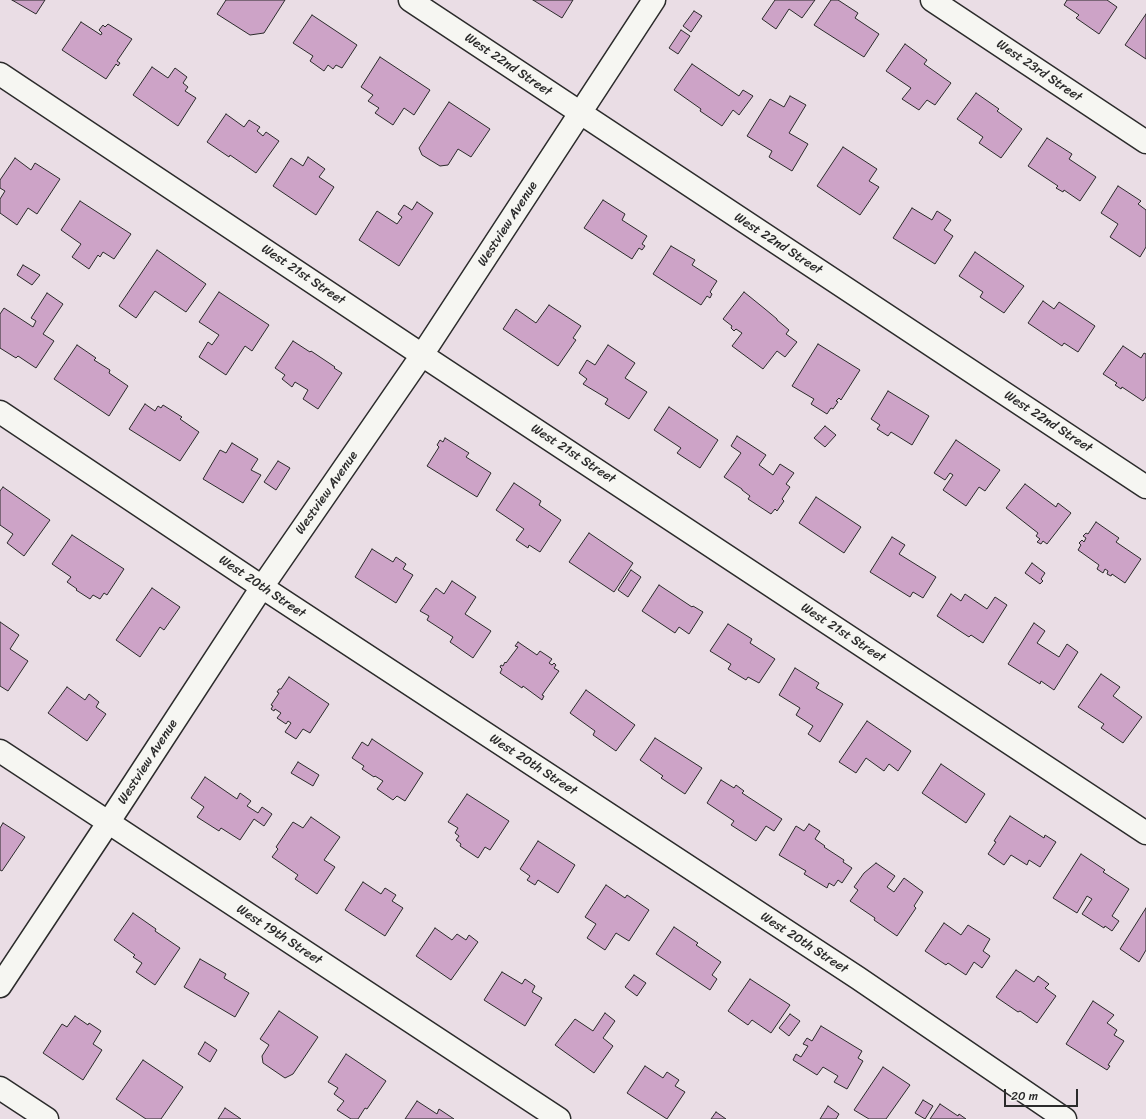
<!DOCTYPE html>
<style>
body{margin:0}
#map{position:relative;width:1146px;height:1119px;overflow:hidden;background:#eadde5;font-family:Sriracha,sans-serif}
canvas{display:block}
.scale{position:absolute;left:1004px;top:1089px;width:74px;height:18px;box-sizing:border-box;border:2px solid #2b2b2b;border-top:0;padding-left:5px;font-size:12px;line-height:14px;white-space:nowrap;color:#2b2b2b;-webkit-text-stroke:3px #f6f6f2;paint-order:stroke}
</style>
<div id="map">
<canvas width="1146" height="1119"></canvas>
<div class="scale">20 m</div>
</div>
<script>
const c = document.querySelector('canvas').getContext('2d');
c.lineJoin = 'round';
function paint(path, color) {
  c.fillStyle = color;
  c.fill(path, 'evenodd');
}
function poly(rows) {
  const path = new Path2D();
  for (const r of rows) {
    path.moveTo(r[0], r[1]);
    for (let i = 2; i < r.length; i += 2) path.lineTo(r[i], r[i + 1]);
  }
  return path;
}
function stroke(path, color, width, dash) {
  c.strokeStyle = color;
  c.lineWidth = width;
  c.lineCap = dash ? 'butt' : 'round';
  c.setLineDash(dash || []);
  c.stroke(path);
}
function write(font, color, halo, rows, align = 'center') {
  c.font = font + ' Sriracha,sans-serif';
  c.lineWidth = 4;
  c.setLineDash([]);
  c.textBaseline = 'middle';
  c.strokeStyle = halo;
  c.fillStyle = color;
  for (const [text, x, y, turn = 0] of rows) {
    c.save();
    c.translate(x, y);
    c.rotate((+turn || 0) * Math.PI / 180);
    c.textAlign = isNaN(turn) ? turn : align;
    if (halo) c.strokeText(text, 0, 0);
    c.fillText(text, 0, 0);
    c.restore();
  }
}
const building = poly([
 [12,0,45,0,36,14,12,0],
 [226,0,285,0,264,33,250,35,217,14,226,0],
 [533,0,573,0,562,18,533,0],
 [775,0,815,0,802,18,789,9,776,29,762,19,775,0],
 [831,0,838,0,858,13,855,18,879,34,864,57,814,25,831,0],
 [1067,0,1107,0,1117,7,1099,34,1076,18,1079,15,1064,5,1067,0],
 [694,11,702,16,691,32,683,26,694,11],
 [1146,14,1146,59,1125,45,1146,14],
 [312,15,357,45,342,68,336,65,333,69,328,65,324,71,310,61,313,56,293,43,312,15],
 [81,22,101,35,102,33,99,30,103,25,105,27,108,24,132,39,117,61,120,63,118,66,116,64,106,79,62,50,81,22],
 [681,30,690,36,678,54,669,48,681,30],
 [905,44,927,60,924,64,951,83,935,105,927,100,919,110,902,99,911,88,886,71,905,44],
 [380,57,430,90,414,115,404,108,393,125,375,113,379,108,368,101,373,95,361,87,380,57],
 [692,64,739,96,743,90,753,96,739,115,733,110,722,126,700,111,701,109,674,90,692,64],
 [152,67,168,78,175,68,187,77,183,83,188,87,185,91,196,98,178,126,133,95,152,67],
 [976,93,999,109,997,111,1022,129,1001,158,979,143,983,137,957,119,976,93],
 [790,96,806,105,789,133,808,144,792,171,769,157,772,151,747,136,770,99,784,107,790,96],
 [449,102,490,129,471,157,458,149,448,165,440,166,422,155,419,148,449,102],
 [226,114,244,127,249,120,260,127,257,131,263,136,266,132,279,141,256,173,230,155,229,157,207,142,226,114],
 [1047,138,1072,154,1069,159,1096,177,1080,201,1064,190,1063,192,1056,188,1058,186,1028,166,1047,138],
 [843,147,877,169,869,181,879,187,860,215,817,186,843,147],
 [308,157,325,169,319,177,334,187,316,215,273,186,291,158,303,166,308,157],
 [15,158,31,170,35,163,60,179,37,214,28,208,17,225,0,213,0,199,5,191,0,188,0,180,15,158],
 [1118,186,1141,201,1138,204,1146,210,1146,247,1140,257,1110,237,1118,224,1101,213,1118,186],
 [603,200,625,214,622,220,647,236,642,244,645,246,642,250,639,248,632,259,584,228,603,200],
 [80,201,131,234,114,259,103,252,100,257,98,255,89,269,72,257,81,244,61,230,80,201],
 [417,202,433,213,399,266,359,240,377,211,397,224,402,217,398,214,404,205,412,210,417,202],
 [912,208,932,220,937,211,951,220,944,230,953,236,935,264,893,238,912,208],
 [671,246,695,260,692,265,717,281,710,292,712,294,710,298,707,296,701,305,653,274,671,246],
 [157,250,206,284,186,312,155,291,136,318,119,306,157,250],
 [975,252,1024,286,1004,313,980,297,983,292,959,276,975,252],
 [23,265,40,275,32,285,17,275,23,265],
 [219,292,269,325,252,351,245,346,226,375,199,357,208,342,212,345,219,335,199,322,219,292],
 [744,292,765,309,777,319,777,320,789,330,786,334,797,342,785,357,777,351,763,369,732,346,742,333,736,329,734,331,731,328,732,326,723,319,744,292],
 [47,293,63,304,43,334,54,341,36,368,18,356,16,358,0,348,0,314,4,308,33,327,36,321,31,318,47,293],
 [1043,301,1054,309,1059,302,1095,326,1078,352,1064,343,1062,346,1028,323,1043,301],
 [549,305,581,326,573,338,576,340,558,366,503,329,516,309,536,323,549,305],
 [293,341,310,352,311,351,335,367,334,368,342,373,318,409,303,399,308,390,295,382,292,387,282,379,285,375,275,368,293,341],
 [818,344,860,370,841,400,839,398,836,401,838,402,833,409,831,408,827,414,811,404,814,399,792,386,818,344],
 [77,345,96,358,94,360,110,370,109,373,128,386,109,416,54,379,77,345],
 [608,345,635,363,625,378,647,392,629,419,605,404,608,399,583,384,587,379,579,373,587,360,595,365,608,345],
 [1123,346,1141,358,1144,353,1146,354,1146,397,1143,401,1122,387,1121,389,1115,385,1117,383,1103,374,1123,346],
 [888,391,929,416,912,445,891,432,888,436,877,429,880,425,871,419,888,391],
 [145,404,155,411,158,406,161,408,163,405,182,417,180,419,199,432,180,461,129,429,145,404],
 [669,407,718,440,700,468,677,453,681,448,654,430,669,407],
 [825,426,836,435,825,447,814,438,825,426],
 [737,436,766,455,759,465,773,475,780,464,794,473,786,484,790,487,782,499,784,501,777,511,775,509,771,514,748,499,750,496,742,490,742,489,724,477,741,453,731,446,737,436],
 [445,438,469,453,466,457,491,473,477,497,427,466,439,447,437,445,440,440,443,442,445,438],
 [956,440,1000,470,985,491,979,487,966,506,943,490,953,475,950,473,945,480,934,473,956,440],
 [232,443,258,459,251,470,261,475,243,503,203,479,220,450,226,453,232,443],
 [278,461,290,468,276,490,264,482,278,461],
 [514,483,541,501,539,505,561,520,540,552,529,545,528,548,516,540,524,529,496,510,514,483],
 [1025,484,1056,507,1058,503,1071,513,1047,544,1043,541,1041,544,1037,542,1040,539,1036,536,1038,533,1006,508,1025,484],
 [3,487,50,520,24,556,7,543,13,534,0,525,0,491,3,487],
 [816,497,861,527,844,553,799,523,816,497],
 [1096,522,1119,538,1116,542,1141,559,1125,583,1112,574,1111,576,1107,574,1108,571,1105,569,1103,573,1097,569,1099,565,1078,550,1081,545,1079,543,1082,540,1084,542,1086,538,1083,536,1086,533,1088,534,1096,522],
 [589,533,633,563,614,592,569,562,589,533],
 [72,535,124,569,107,595,104,593,100,599,93,595,90,599,76,590,77,589,67,582,71,577,52,564,72,535],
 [892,537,905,545,899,554,936,577,923,598,913,592,910,597,870,572,892,537],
 [372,549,393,562,396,557,406,564,403,569,413,575,396,603,355,577,372,549],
 [1032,563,1045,573,1041,579,1043,581,1040,584,1025,573,1032,563],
 [631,570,641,577,628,597,618,590,631,570],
 [452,581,476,597,465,614,491,631,473,658,450,642,453,637,427,620,429,616,420,611,436,588,444,594,452,581],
 [659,585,692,607,693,606,703,612,689,634,679,627,675,633,642,611,659,585],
 [152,588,180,607,164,630,160,627,140,657,116,640,152,588],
 [951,594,961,601,965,594,987,609,995,597,1007,605,983,643,971,635,969,637,937,616,951,594],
 [0,622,19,635,10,649,28,661,8,691,0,686,0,622],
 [1034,623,1045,631,1037,643,1059,657,1067,644,1078,652,1054,690,1041,681,1040,684,1008,664,1034,623],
 [728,624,752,639,750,643,775,659,759,683,748,677,746,680,728,669,731,664,710,651,728,624],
 [518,642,537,655,540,651,552,659,549,663,552,665,554,663,556,665,554,668,559,671,542,695,544,696,542,700,523,686,522,688,500,673,502,669,500,667,501,665,503,666,505,662,506,663,518,647,515,646,518,642],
 [795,668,819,683,816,688,843,704,820,742,808,734,813,726,796,715,800,708,779,695,795,668],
 [1101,674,1120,687,1113,696,1142,717,1123,743,1101,728,1104,724,1078,707,1101,674],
 [289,677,329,704,310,733,303,729,296,739,285,732,291,723,288,721,286,724,277,718,281,713,275,709,274,711,271,709,273,706,271,705,279,693,277,692,279,689,281,689,289,677],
 [67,687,85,700,89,694,99,702,96,707,106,714,87,741,48,713,67,687],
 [586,690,635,725,616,751,593,735,595,731,570,713,586,690],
 [867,721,911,751,898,771,889,764,884,771,866,758,856,773,839,762,867,721],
 [655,738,702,768,685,794,661,778,663,776,640,760,655,738],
 [372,739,423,773,405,801,397,796,393,800,377,789,383,781,375,776,374,777,362,769,364,766,352,758,362,742,368,746,372,739],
 [298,762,319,775,313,786,291,773,298,762],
 [941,764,985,794,966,823,922,793,941,764],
 [205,777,237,799,240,793,251,801,247,806,258,813,262,807,272,814,264,826,254,819,240,840,221,828,219,831,197,817,204,807,191,798,205,777],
 [721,780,734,788,736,785,744,791,742,793,782,819,774,831,766,826,756,841,731,825,734,821,707,803,721,780],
 [467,794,509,821,490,850,485,847,478,858,460,846,461,844,456,840,459,836,455,833,458,828,448,822,467,794],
 [1010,816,1044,838,1045,835,1056,842,1040,867,1029,860,1027,865,1011,855,1004,865,988,854,996,842,994,841,1010,816],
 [311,817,340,837,324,860,335,867,317,894,295,879,298,875,272,857,278,849,276,847,293,822,303,828,311,817],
 [3,823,25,837,2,871,0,870,0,828,3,823],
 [809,824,820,831,815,839,825,846,824,847,844,860,843,862,852,868,842,883,838,880,834,886,829,883,827,888,804,874,806,871,779,855,796,826,804,831,809,824],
 [538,841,575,865,558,893,538,880,535,885,527,880,530,876,520,869,538,841],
 [1081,854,1105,870,1103,872,1129,889,1112,916,1119,921,1112,931,1105,926,1104,928,1082,914,1092,899,1087,896,1077,913,1053,898,1081,854],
 [876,863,895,876,887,887,894,892,904,878,923,892,914,906,916,908,897,936,874,920,875,918,850,901,858,890,854,887,864,873,876,863],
 [363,882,381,894,385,888,396,895,392,901,403,908,385,936,345,910,363,882],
 [606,885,625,898,627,895,649,910,629,941,616,933,605,950,587,938,596,924,585,917,606,885],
 [1146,908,1146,950,1139,962,1120,949,1146,908],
 [133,913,156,929,155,931,180,948,155,985,136,972,142,963,133,957,135,955,114,940,133,913],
 [944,923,961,935,968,925,990,939,983,951,990,956,982,968,974,962,966,975,948,963,946,965,925,951,944,923],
 [674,927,698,943,696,945,721,962,712,975,717,979,710,990,656,954,674,927],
 [435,928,452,940,457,934,466,940,469,935,478,942,451,980,416,956,435,928],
 [200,959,226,974,224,978,249,993,235,1017,184,987,200,959],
 [1016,970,1034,982,1038,976,1049,984,1045,988,1056,996,1037,1023,1020,1011,1018,1012,996,997,1016,970],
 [502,972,522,984,525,979,535,986,532,992,542,998,525,1026,484,1000,502,972],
 [634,975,646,983,637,996,625,987,634,975],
 [750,979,790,1005,771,1033,752,1020,748,1025,728,1011,750,979],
 [1093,1001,1114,1015,1107,1023,1117,1030,1114,1035,1124,1041,1108,1065,1110,1066,1107,1070,1066,1044,1093,1001],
 [279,1011,318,1037,293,1074,285,1078,263,1063,262,1056,269,1045,260,1039,279,1011],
 [605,1013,615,1021,603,1038,613,1046,594,1073,555,1045,575,1019,593,1031,605,1013],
 [790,1014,800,1021,789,1036,779,1028,790,1014],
 [75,1016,88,1025,89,1023,101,1031,93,1044,102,1050,83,1080,43,1053,62,1024,67,1027,75,1016],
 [821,1026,862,1051,858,1058,863,1061,847,1089,834,1082,838,1076,823,1067,817,1075,793,1060,796,1054,801,1057,808,1046,803,1044,807,1038,812,1041,821,1026],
 [205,1042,217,1050,210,1062,198,1054,205,1042],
 [346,1054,386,1081,367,1109,365,1108,358,1119,351,1119,337,1110,344,1101,334,1094,338,1088,328,1082,346,1054],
 [143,1060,183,1087,161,1119,146,1119,116,1099,143,1060],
 [645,1066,663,1078,667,1072,679,1080,675,1086,685,1092,667,1119,627,1093,645,1066],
 [883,1067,910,1085,886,1119,869,1119,854,1110,883,1067],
 [923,1100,933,1106,925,1119,915,1113,923,1100],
 [417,1101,437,1114,439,1109,454,1119,405,1119,417,1101],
 [940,1104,958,1116,959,1114,966,1119,930,1119,940,1104],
 [828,1106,839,1114,836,1119,820,1119,828,1106],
 [225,1108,241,1119,218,1119,225,1108],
 [716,1112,726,1119,711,1119,716,1112]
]);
paint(building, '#cda3c7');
stroke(building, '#2b2b2b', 1);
const street = poly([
 [410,0,1146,487],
 [932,0,1146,142],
 [0,74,422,355,1146,833],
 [0,412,262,587,858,978,1065,1119],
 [0,751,559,1119],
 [0,986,108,823,262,587,422,355,654,0],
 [0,1088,47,1119]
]);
stroke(street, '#2b2b2b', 25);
stroke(street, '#f6f6f2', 22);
write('13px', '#2b2b2b', '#f6f6f2', [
 ["West 22nd Street",508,65,34],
 ["West 23rd Street",1039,71,34],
 ["Westview Avenue",508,224,-57],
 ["West 22nd Street",778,244,33],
 ["West 21st Street",303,275,34],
 ["West 22nd Street",1048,422,33],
 ["West 21st Street",573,454,33],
 ["Westview Avenue",327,493,-55],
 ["West 20th Street",262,587,34],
 ["West 21st Street",843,633,33],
 ["Westview Avenue",148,762,-57],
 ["West 20th Street",533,765,33],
 ["West 19th Street",279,935,33],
 ["West 20th Street",804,943,33]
]);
</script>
